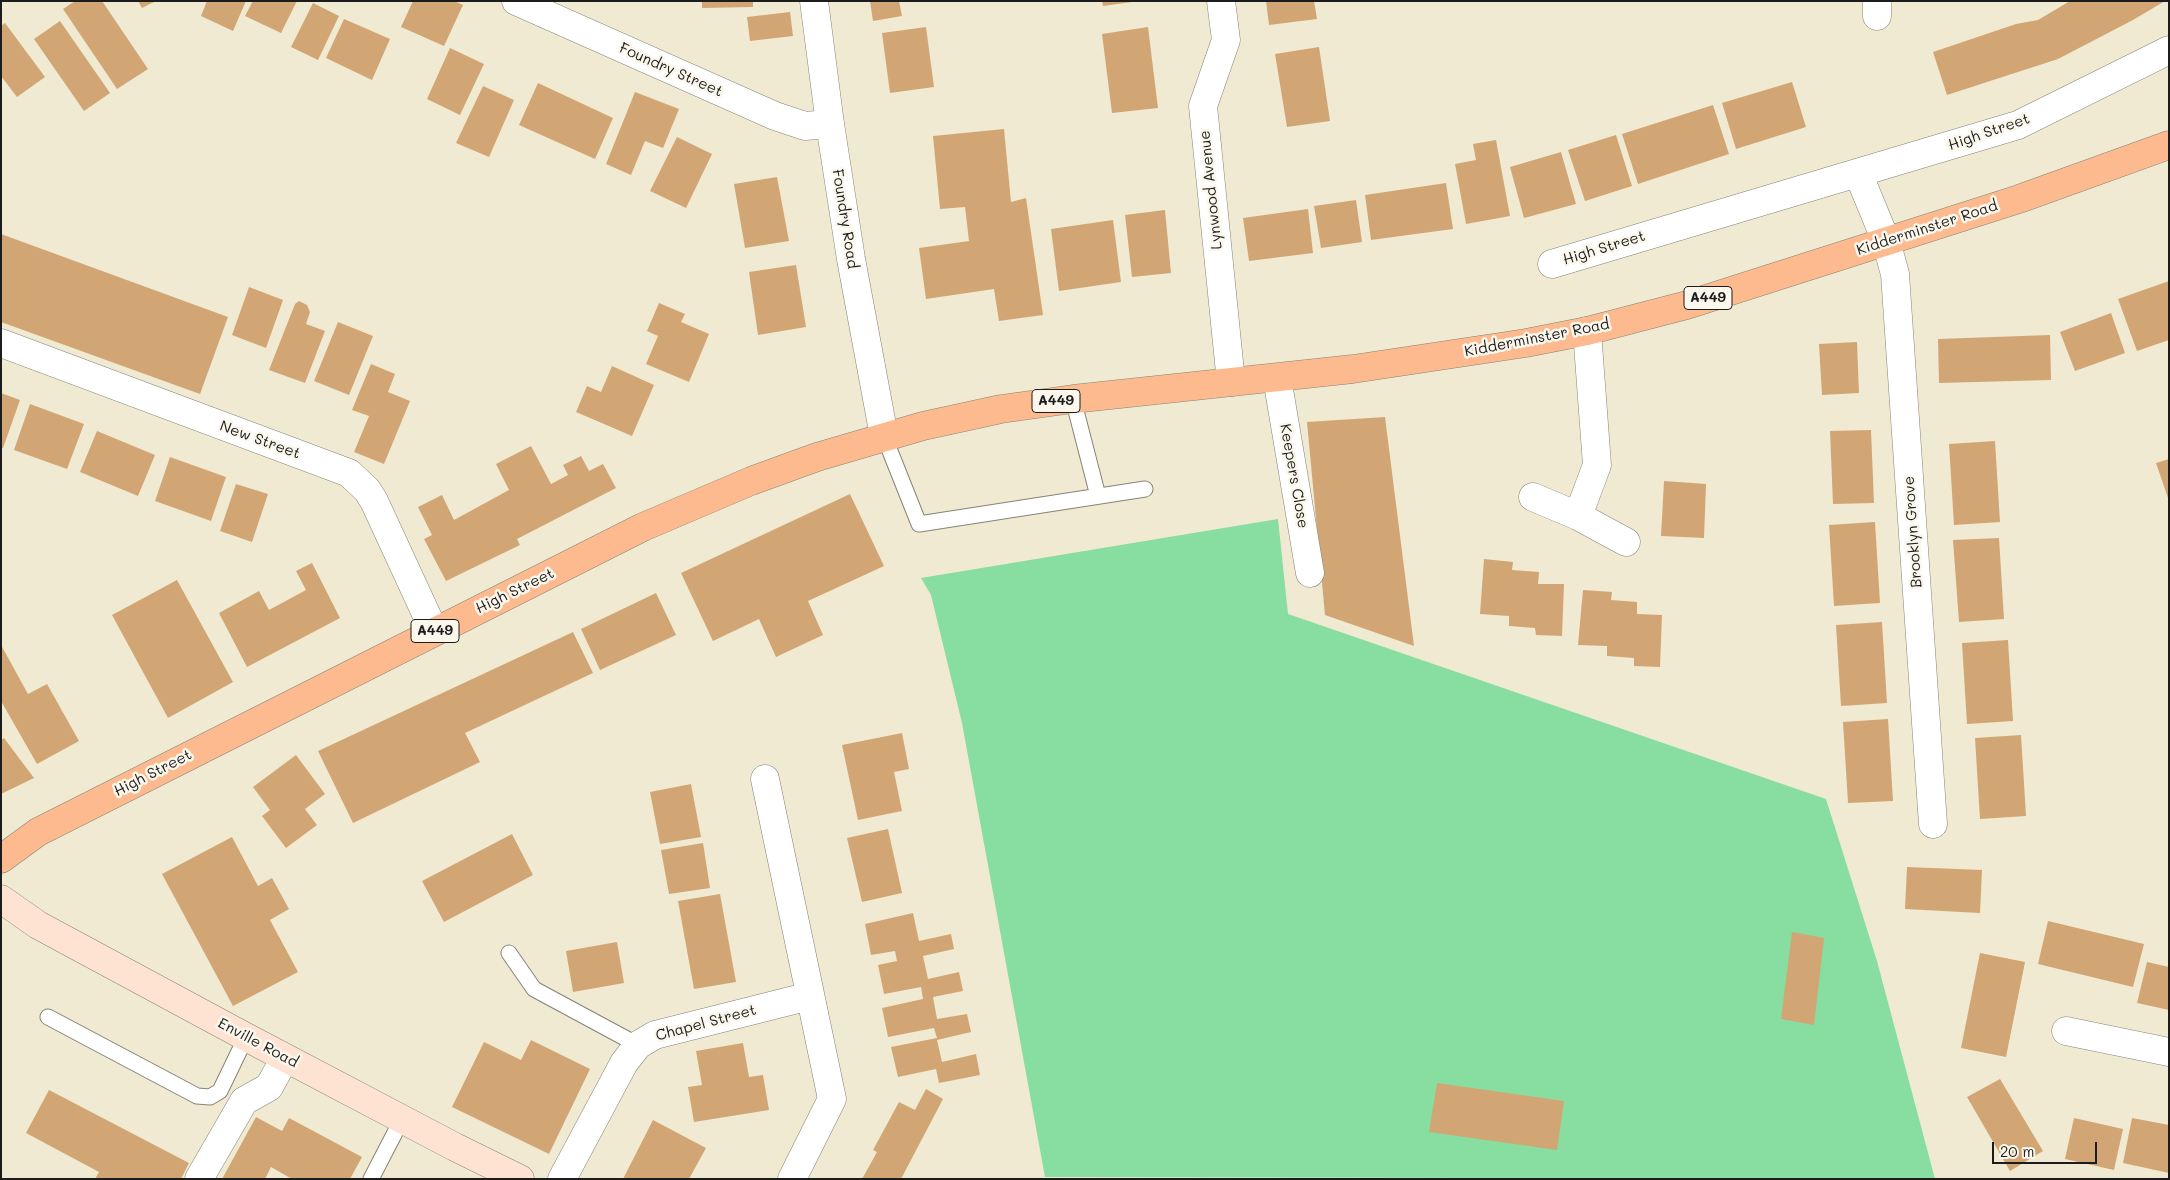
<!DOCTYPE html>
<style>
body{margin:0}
#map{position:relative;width:2170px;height:1180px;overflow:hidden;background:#f0ead2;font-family:Mali,sans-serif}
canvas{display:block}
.frame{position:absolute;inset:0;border:2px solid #1c1c1c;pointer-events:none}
.scale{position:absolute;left:1992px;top:1142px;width:105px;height:22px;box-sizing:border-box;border:2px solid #1c1c1c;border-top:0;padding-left:6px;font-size:15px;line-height:18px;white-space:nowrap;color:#1c1c1c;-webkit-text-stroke:4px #fbf7ec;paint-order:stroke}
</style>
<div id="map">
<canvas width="2170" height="1180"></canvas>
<div class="frame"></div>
<div class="scale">20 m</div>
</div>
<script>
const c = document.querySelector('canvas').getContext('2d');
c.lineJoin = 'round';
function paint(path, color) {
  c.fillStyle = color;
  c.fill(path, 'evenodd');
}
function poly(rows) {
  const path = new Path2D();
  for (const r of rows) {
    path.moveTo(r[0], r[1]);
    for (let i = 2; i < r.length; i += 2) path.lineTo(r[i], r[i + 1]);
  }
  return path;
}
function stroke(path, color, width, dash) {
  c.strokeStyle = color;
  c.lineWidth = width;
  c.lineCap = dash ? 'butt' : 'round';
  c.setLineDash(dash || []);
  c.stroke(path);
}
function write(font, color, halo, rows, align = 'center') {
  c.font = font + ' Mali,sans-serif';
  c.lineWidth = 5;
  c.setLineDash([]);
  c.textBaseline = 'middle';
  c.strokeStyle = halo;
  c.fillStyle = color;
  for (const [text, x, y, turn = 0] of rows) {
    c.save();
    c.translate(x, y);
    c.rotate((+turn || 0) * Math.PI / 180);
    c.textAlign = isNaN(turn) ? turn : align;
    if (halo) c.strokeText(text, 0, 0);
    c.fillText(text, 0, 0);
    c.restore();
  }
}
paint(poly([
 [1278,519,1288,614,1826,799,1877,961,1935,1179,1045,1177,962,723,931,595,921,578]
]), '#88dda0');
paint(poly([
 [75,1,102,1,148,69,117,89,63,9],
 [138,1,156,1,142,8],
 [207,1,246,1,233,31,201,16],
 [253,1,297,1,281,33,245,16],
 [413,1,454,1,463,5,444,46,401,27],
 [702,1,753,1,753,7,702,8],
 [870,1,899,1,902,16,873,21],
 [1102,1,1132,1,1132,2,1103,6],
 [1266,1,1314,1,1317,19,1269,25],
 [2070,1,2165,1,2133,20,2058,59,1947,95,1933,52,2016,24,2038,20],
 [313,3,339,16,318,60,291,47],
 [790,12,793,36,750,41,747,17],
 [344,19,390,39,372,80,326,58],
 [60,21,110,93,84,111,34,39],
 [5,23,45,77,17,97,1,76,1,26],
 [926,27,934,87,890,93,882,33],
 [1148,27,1158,108,1112,113,1102,34],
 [1319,47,1330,121,1287,127,1275,54],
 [450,48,484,64,460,115,427,99],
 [1792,82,1806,127,1736,149,1722,103],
 [538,83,613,118,595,159,519,125],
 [483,86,514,100,489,157,456,143],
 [635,92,679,109,663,148,645,141,631,175,606,164],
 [1713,105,1729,154,1638,184,1622,134],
 [1004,129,1011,202,1026,198,1043,315,999,321,994,289,926,299,919,248,969,241,965,207,940,209,933,136],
 [1616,135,1632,186,1585,201,1568,150],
 [677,137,712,154,686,208,650,191],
 [1496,140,1510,216,1466,224,1455,164,1476,160,1473,144],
 [1561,152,1576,204,1524,218,1510,167],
 [777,177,789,241,745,248,734,184],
 [1446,183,1453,229,1371,240,1365,195],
 [1356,200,1362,242,1321,248,1314,206],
 [1308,209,1313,253,1249,261,1243,218],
 [1165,210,1171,273,1132,277,1125,215],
 [1113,220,1121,282,1059,291,1051,229],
 [1,234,228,317,200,394,1,322],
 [796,265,806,327,758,335,749,272],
 [2169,281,2169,340,2137,351,2118,299],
 [249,287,283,300,266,348,232,335],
 [299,301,307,305,310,312,306,324,325,331,305,383,269,370,295,304],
 [659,303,685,314,681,322,709,334,689,382,646,364,658,336,647,331],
 [2111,313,2125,353,2075,371,2060,332],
 [338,322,373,336,349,395,314,381],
 [2050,335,2051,380,1939,383,1938,339],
 [1857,342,1859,393,1822,395,1819,344],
 [371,364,395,374,388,392,410,401,384,464,354,452,369,416,352,410],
 [612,366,654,385,632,436,576,412,587,386,601,392],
 [1,393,20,400,3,448,1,447],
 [30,404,84,424,67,469,14,450],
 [1385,417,1414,646,1325,615,1307,422],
 [1871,430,1874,503,1833,504,1830,431],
 [97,431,155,455,138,496,80,472],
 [1995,441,2000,522,1954,525,1949,444],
 [531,446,551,484,568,475,563,465,581,456,589,471,603,464,616,488,517,539,520,545,446,581,424,539,432,535,418,507,442,495,454,520,509,490,496,464],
 [170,457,226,477,211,521,155,501],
 [2169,459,2169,498,2168,498,2156,463],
 [1664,481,1706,484,1704,538,1661,536],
 [236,484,268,494,252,542,220,531],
 [850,494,884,566,808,601,823,635,776,657,759,619,713,641,681,573],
 [1875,522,1880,603,1834,606,1829,525],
 [1999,538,2004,619,1959,622,1953,540],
 [1484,559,1513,562,1512,570,1539,572,1538,584,1564,584,1562,636,1536,635,1535,628,1509,626,1509,616,1480,614],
 [312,563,340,618,247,667,219,613,259,591,269,610,306,590,296,571],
 [177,580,233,682,168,718,112,615],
 [1583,590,1612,592,1611,600,1637,602,1637,614,1662,615,1660,667,1634,666,1634,658,1607,656,1607,646,1578,645],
 [656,593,676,635,600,670,581,629],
 [1882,622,1887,703,1841,706,1836,625],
 [573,632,593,673,465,733,480,762,353,823,318,751],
 [2008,640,2013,721,1967,724,1962,643],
 [1,645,28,694,47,684,79,741,37,764,1,701],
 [1888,719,1893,801,1848,803,1843,722],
 [902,733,909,769,894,772,902,811,858,820,842,745],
 [2021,735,2026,816,1980,819,1975,738],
 [4,738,34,778,1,794,1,740],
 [296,755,325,794,305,809,317,825,286,848,262,816,270,810,253,787],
 [691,784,701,837,660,844,650,792],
 [888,829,902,893,862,902,847,838],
 [512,834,533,875,444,922,422,881],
 [232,837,258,886,272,878,289,909,270,920,298,972,233,1006,162,874],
 [703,843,710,888,669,894,661,850],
 [1907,867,1982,870,1980,913,1905,909],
 [720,894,736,982,694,989,678,901],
 [913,913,919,941,951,934,954,949,923,956,928,979,959,972,963,991,933,997,937,1019,967,1014,971,1032,937,1040,942,1062,976,1054,980,1075,939,1083,936,1069,898,1077,891,1047,937,1038,934,1028,888,1037,882,1008,923,999,921,987,884,994,878,965,897,961,895,951,871,955,865,924],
 [2048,921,2144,944,2133,987,2038,964],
 [1792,932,1824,938,1814,1025,1781,1019],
 [617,942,624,983,573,992,566,951],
 [1980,953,2025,962,2006,1057,1961,1048],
 [2147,962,2169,967,2169,1010,2137,1003],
 [531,1040,590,1069,549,1154,452,1107,484,1042,521,1060],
 [743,1043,749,1077,763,1075,769,1110,694,1122,688,1087,702,1085,696,1051],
 [2000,1079,2043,1151,2010,1171,1967,1097],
 [1437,1083,1564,1101,1557,1150,1429,1132],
 [926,1089,943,1099,901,1179,862,1179,877,1152,873,1150,899,1102,915,1110],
 [49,1090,189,1163,181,1179,95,1179,99,1172,26,1133],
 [256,1117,282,1131,289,1118,362,1157,350,1179,292,1179,271,1167,265,1179,222,1179],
 [2074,1118,2123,1129,2114,1170,2065,1159],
 [2132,1118,2169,1125,2169,1173,2123,1163],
 [653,1120,706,1148,689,1179,623,1179]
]), '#d2a674');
const lane = poly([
 [1073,399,1098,496],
 [884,436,919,524,1145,489],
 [509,953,534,989,638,1045],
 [48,1017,197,1096,210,1097,220,1091,246,1037],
 [371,1179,402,1119]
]);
const street = poly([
 [516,1,775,116,805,126,830,124],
 [814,1,830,124,851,259,884,436],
 [1221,1,1226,40,1203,106,1231,382],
 [1877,1,1877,16],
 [1858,173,1886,241,1895,274,1933,824],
 [1552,264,2018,125,2169,50],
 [1,343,349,473,367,490,374,501,434,631],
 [1277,378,1310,573],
 [1533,497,1578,516,1626,542],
 [1578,516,1597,465,1587,331],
 [765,779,832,1099,792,1179],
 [2066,1031,2169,1052],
 [199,1179,244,1101,269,1087,285,1058],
 [562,1179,624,1063,638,1045,655,1035,810,996]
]);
const secondary = poly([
 [1,899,38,925,246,1037,455,1147,520,1179]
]);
const highway = poly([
 [1,859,38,832,643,527,751,481,817,457,923,426,1001,409,1073,399,1353,369,1526,343,1587,331,1687,305,2019,199,2169,145]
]);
stroke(lane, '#868377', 17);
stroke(street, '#868377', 29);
stroke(secondary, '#868377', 29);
stroke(highway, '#868377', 29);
stroke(lane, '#fff', 15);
stroke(street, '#fff', 28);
stroke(secondary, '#fee3d2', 28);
stroke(highway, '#fcba8e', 28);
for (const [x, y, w] of [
 [1708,298,48],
 [1056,401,48],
 [435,631,48]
]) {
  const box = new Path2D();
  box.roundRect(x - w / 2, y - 11.5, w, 23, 4);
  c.fillStyle = '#fbf7ec';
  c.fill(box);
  stroke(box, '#1c1c1c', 1);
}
write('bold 14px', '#1c1c1c', null, [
 ["A449",1708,298],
 ["A449",1056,401],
 ["A449",435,631]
]);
write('15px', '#1c1c1c', '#fbf7ec', [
 ["Foundry Street",671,70,24],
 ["High Street",1989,132,-19],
 ["Lynwood Avenue",1211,190,-96],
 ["Foundry Road",845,219,81],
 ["Kidderminster Road",1927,228,-18],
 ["High Street",1604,248,-17],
 ["Kidderminster Road",1537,338,-11],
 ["New Street",260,440,20],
 ["Keepers Close",1294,476,80],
 ["Brooklyn Grove",1913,532,-94],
 ["High Street",515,591,-26],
 ["High Street",153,773,-27],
 ["Chapel Street",706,1023,-15],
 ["Enville Road",258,1043,28]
]);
</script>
